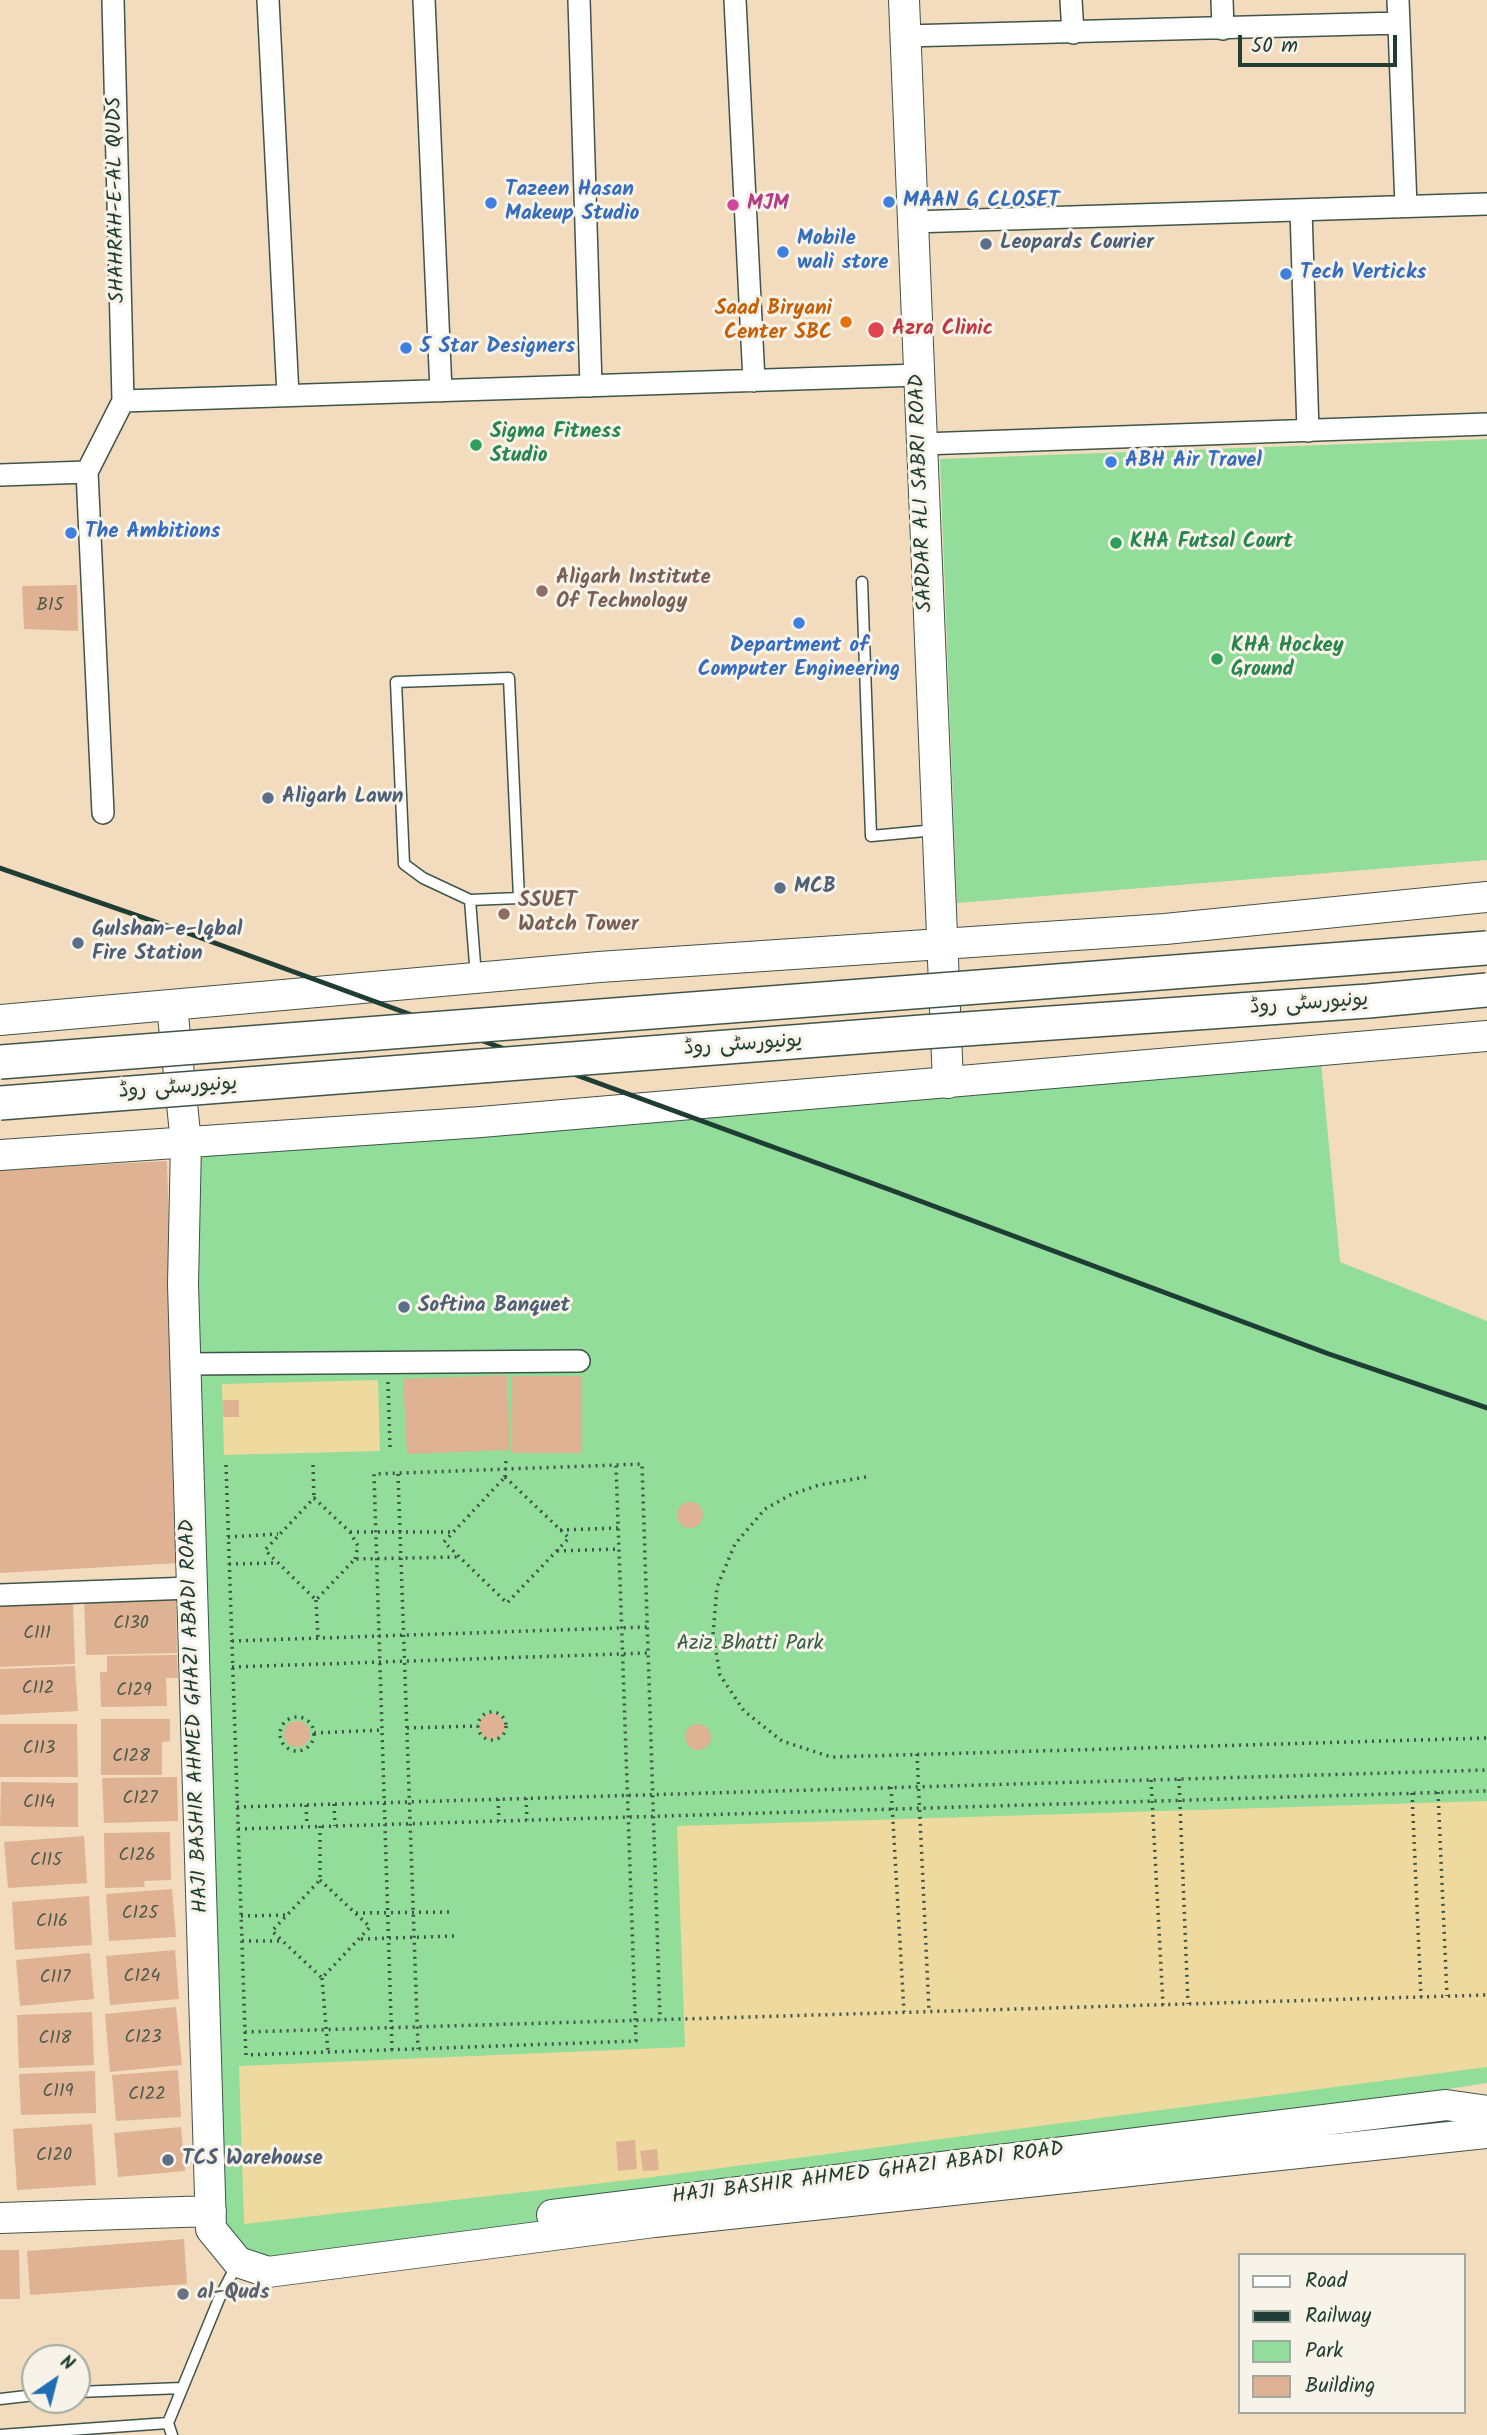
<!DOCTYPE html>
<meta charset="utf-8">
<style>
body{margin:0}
#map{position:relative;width:1487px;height:2435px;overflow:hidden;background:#f2dcbd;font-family:Kalam,sans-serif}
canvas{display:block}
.legend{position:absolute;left:1238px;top:2253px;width:228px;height:161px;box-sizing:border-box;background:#f7f3e8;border:2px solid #a1aaa0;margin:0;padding:9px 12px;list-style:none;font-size:21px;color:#1f3d34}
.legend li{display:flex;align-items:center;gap:14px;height:35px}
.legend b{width:35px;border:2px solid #a1aaa0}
.north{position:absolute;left:21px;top:2344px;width:70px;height:70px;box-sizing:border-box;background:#f7f3e8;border:2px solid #a1aaa0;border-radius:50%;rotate:35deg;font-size:19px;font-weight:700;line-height:28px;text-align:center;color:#1f3d34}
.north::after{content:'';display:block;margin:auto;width:24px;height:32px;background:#1f6fb2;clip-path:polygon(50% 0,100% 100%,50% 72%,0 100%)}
.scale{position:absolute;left:1238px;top:35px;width:159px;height:32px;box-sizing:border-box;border:4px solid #1f3d34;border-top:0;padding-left:9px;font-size:21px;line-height:24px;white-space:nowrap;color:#1f3d34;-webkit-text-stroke:5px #f7f3e8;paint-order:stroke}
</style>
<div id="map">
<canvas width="1487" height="2435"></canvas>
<ul class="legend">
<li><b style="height:9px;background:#fff"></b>Road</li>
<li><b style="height:9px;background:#1f3d34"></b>Railway</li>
<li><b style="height:19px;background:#91dd99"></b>Park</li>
<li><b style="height:19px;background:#dfb293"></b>Building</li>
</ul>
<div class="north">N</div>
<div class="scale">50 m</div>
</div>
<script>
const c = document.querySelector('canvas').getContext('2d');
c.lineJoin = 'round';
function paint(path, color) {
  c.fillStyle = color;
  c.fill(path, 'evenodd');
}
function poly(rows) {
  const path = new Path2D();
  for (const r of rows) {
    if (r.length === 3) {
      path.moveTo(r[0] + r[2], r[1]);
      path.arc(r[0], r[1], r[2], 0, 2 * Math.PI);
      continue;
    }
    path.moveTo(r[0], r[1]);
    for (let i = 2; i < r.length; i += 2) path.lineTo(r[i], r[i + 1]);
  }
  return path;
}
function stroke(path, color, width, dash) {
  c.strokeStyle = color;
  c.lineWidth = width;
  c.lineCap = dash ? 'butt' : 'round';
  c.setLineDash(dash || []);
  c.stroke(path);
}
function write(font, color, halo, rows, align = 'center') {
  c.font = font + ' Kalam,"Playpen Sans Arabic",sans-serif';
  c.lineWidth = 6;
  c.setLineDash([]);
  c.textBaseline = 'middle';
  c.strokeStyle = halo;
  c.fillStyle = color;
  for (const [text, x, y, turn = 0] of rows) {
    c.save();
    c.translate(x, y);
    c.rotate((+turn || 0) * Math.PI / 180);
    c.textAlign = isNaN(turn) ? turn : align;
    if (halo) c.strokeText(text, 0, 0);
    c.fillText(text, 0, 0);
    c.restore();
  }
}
paint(poly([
 [1487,439,1487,860,957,903,940,459],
 [1320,1051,1340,1262,1487,1321,1487,2083,268,2272,211,2212,183,1144]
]), '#91dd99');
paint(poly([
 [378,1380,380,1451,224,1455,222,1384],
 [1487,1801,1487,2067,638,2179,244,2224,239,2066,685,2047,677,1826]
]), '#eeda9e');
paint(poly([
 [77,585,78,631,24,629,22,586],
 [167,1161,179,1563,0,1573,0,1170],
 [507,1375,510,1450,407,1454,403,1379],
 [511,1376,581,1376,582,1453,512,1453],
 [223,1400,239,1400,239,1417,223,1417],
 [690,1515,13],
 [176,1595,177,1653,86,1655,84,1597],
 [73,1602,75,1664,0,1667,0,1605],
 [177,1655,178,1678,166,1678,167,1706,101,1707,100,1672,107,1672,107,1656],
 [75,1666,78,1711,0,1715,0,1669],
 [492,1726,13],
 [101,1719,170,1719,170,1741,162,1742,162,1775,101,1775],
 [297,1734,13],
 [0,1724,77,1724,78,1777,0,1777],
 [698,1737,13],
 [177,1777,178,1821,104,1823,102,1778],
 [1,1782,78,1783,78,1827,0,1826],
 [170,1832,171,1880,144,1881,145,1887,105,1888,104,1833],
 [84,1836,87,1883,8,1888,4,1842],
 [172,1889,176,1937,109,1941,106,1894],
 [89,1896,92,1945,15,1950,12,1902],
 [175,1950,179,1999,110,2005,106,1956],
 [90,1953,94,1999,20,2006,16,1960],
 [176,2007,182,2065,110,2072,105,2014],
 [92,2012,94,2065,19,2068,17,2015],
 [178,2070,181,2117,116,2121,112,2075],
 [95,2071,96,2113,21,2115,19,2074],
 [92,2124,96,2185,17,2190,13,2129],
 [181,2127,185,2171,118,2177,114,2133],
 [635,2140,637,2169,618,2171,616,2142],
 [657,2149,659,2170,643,2171,640,2151],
 [184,2239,187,2284,30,2295,27,2251],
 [0,2250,19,2250,20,2299,0,2299]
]), '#dfb293');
const lane = poly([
 [862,582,871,836,936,830],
 [470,900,519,898,509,678,396,682,404,864,423,878,470,900,476,977],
 [77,2392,182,2388],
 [0,2399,35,2395],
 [0,2435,168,2423],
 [172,2435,168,2423,219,2299,237,2264]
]);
const street = poly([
 [268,0,288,395],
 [424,0,441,391],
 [579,0,591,386],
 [735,0,754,381],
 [1071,0,1073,33],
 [1222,0,1223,29],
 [1398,0,1406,206],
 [905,36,1399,23],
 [1301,210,1308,431],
 [912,222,1487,204],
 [123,401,919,375],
 [922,444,1487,424],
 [0,475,87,472],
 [103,813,87,472,123,401,113,0],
 [187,1364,579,1361],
 [0,1595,191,1588]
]);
const secondary = poly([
 [904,0,948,1083],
 [172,1006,186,1143,183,1284,211,2229,238,2262,268,2272,654,2222,1487,2133],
 [0,1020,599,967,1165,929,1487,897],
 [0,1155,481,1122,1487,1036],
 [552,2215,1446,2105,1487,2111],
 [0,2218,211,2211]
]);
stroke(lane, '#3f5549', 13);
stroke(street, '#3f5549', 24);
stroke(secondary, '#3f5549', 32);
stroke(poly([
 [388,1382,390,1447],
 [226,1465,245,2032,1487,1995],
 [313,1465,314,1498],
 [398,1474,418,2049],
 [505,1477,569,1538,507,1603,444,1542,505,1477],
 [505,1477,506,1460],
 [866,1477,819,1485,790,1495,765,1509,735,1544,717,1587,713,1635,720,1675,744,1711,782,1741,831,1757,1487,1738],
 [560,1530,618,1528],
 [350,1532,453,1532],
 [228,1537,278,1534],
 [557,1551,619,1549],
 [355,1559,358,1546,350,1532,314,1498,265,1550,316,1600,355,1559,460,1557],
 [229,1564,276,1563],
 [316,1600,318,1638],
 [232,1641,647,1627],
 [232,1667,648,1653],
 [492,1726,14],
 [297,1734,17],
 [407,1728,478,1726],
 [314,1733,382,1730],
 [917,1754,929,2011],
 [1179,1779,1188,2004],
 [1151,1780,1163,2005],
 [891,1787,904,2012],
 [1438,1792,1447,1996],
 [1412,1793,1421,1997],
 [526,1798,527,1820],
 [498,1799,499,1821],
 [334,1804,335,1826],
 [306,1805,307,1826],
 [237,1807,1487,1770],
 [320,1826,320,1880],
 [238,1829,1487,1791],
 [320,1880,370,1927,322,1978,272,1931,320,1880],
 [356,1913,454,1912],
 [241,1916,287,1915],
 [361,1939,455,1936],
 [242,1941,282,1941],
 [322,1978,328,2052],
 [245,2032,246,2055,636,2041,616,1465],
 [392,2050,374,1474,642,1464,660,2020]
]), '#3f5549', 3.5, [2, 5]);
stroke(lane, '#fff', 10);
stroke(street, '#fff', 21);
stroke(secondary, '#fff', 30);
stroke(poly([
 [0,868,182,931,888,1189,1329,1354,1487,1408]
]), '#1f3d34', 5);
const primaryBridge = poly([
 [0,1062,1487,948],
 [0,1103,922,1032,1368,1001,1487,990]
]);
stroke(primaryBridge, '#3f5549', 36, []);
stroke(primaryBridge, '#fff', 33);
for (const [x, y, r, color] of [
 [889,202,7,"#3f7fe0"],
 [491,203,7,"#3f7fe0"],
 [733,205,7,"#d1479c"],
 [986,244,7,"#5c6f8a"],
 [783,252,7,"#3f7fe0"],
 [1286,274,7,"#3f7fe0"],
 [846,322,7,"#e8710a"],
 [876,330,9,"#e0444e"],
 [406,348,7,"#3f7fe0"],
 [476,445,7,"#2e9e5b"],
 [1111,462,7,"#3f7fe0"],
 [71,533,7,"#3f7fe0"],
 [1116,543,7,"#2e9e5b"],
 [542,591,7,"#8d6e63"],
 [799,623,7,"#3f7fe0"],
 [1217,659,7,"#2e9e5b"],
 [268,798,7,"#5c6f8a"],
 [780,888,7,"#5c6f8a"],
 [504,914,7,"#8d6e63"],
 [78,943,7,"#5c6f8a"],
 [404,1307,7,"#5c6f8a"],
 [168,2160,7,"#5c6f8a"],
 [183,2294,7,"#6b7280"]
]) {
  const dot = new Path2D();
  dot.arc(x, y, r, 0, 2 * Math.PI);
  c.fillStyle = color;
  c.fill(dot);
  stroke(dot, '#f7f3e8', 2.5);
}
write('18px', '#4f5a4c', null, [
 ["B15",50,607],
 ["C130",131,1625],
 ["C111",37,1635],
 ["C112",38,1690],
 ["C129",134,1692],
 ["C113",39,1750],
 ["C128",131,1758],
 ["C127",140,1800],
 ["C114",39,1804],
 ["C126",137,1857],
 ["C115",46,1862],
 ["C125",140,1915],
 ["C116",52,1923],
 ["C124",142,1978],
 ["C117",55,1979],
 ["C123",143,2039],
 ["C118",55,2040],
 ["C119",58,2093],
 ["C122",147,2096],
 ["C120",54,2157]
]);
write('bold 21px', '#366cbe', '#f7f3e8', [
 ["Tazeen Hasan",505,191],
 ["Makeup Studio",505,215],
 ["MAAN G CLOSET",903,202],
 ["Mobile",797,240],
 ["wali store",797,264],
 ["Tech Verticks",1300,274],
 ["5 Star Designers",420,348],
 ["ABH Air Travel",1125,462],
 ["The Ambitions",85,533],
 ["Department of",799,647,"center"],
 ["Computer Engineering",799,671,"center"]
], 'left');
write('21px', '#1f3d34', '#f7f3e8', [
 ["SHAHRAH-E-AL QUDS",118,200,-91],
 ["SARDAR ALI SABRI ROAD",923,493,-92],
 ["یونیورسٹی روڈ",1309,1005,-4],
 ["یونیورسٹی روڈ",743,1046,-4],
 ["یونیورسٹی روڈ",178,1089,-4],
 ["HAJI BASHIR AHMED GHAZI ABADI ROAD",196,1716,-92],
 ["HAJI BASHIR AHMED GHAZI ABADI ROAD",868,2175,-7]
]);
write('bold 21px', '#b23c85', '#f7f3e8', [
 ["MJM",747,205]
], 'left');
write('bold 21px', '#4e5e75', '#f7f3e8', [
 ["Leopards Courier",1000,244],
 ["Aligarh Lawn",282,798],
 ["MCB",794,888],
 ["Gulshan-e-Iqbal",92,931],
 ["Fire Station",92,955],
 ["Softina Banquet",418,1307],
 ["TCS Warehouse",182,2160]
], 'left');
write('bold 21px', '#c56008', '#f7f3e8', [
 ["Saad Biryani",832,310],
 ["Center SBC",832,334]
], 'right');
write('bold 21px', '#be3a42', '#f7f3e8', [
 ["Azra Clinic",892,330]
], 'left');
write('bold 21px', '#27864d', '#f7f3e8', [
 ["Sigma Fitness",490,433],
 ["Studio",490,457],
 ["KHA Futsal Court",1130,543],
 ["KHA Hockey",1231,647],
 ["Ground",1231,671]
], 'left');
write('bold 21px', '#785e54', '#f7f3e8', [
 ["Aligarh Institute",556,579],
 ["Of Technology",556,603],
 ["SSUET",518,902],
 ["Watch Tower",518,926]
], 'left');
write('21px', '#365d48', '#f7f3e8', [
 ["Aziz Bhatti Park",750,1645]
]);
write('bold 21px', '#5b616d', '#f7f3e8', [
 ["al-Quds",197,2294]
], 'left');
</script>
